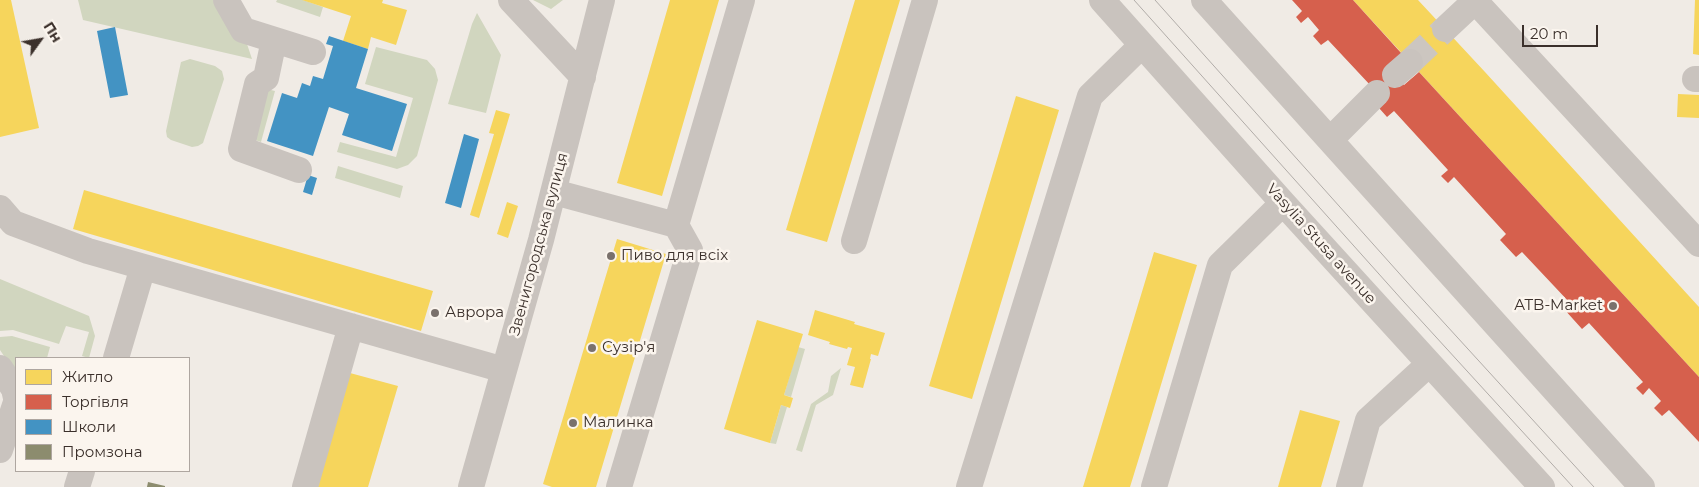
<!DOCTYPE html>
<meta charset="utf-8">
<style>
body{margin:0}
#map{position:relative;width:1699px;height:487px;overflow:hidden;background:#f0ebe5;font-family:Montserrat,sans-serif}
canvas{display:block}
.legend{position:absolute;left:15px;top:357px;width:175px;height:115px;box-sizing:border-box;background:#fbf5ee;border:1px solid #aea6a0;margin:0;padding:6px 9px;list-style:none;font-size:15px;color:#3b302b}
.legend li{display:flex;align-items:center;gap:10px;height:25px}
.legend b{width:25px;border:1px solid #aea6a0}
.north{position:absolute;left:15px;top:15px;width:50px;height:50px;-webkit-text-stroke:4px #fbf5ee;paint-order:stroke;rotate:58deg;font-size:14px;font-weight:700;line-height:20px;text-align:center;color:#3b302b}
.north::after{content:'';display:block;margin:auto;width:18px;height:22px;background:#3b302b;clip-path:polygon(50% 0,100% 100%,50% 72%,0 100%)}
.scale{position:absolute;left:1522px;top:25px;width:76px;height:22px;box-sizing:border-box;border:2px solid #3b302b;border-top:0;padding-left:6px;font-size:15px;line-height:18px;white-space:nowrap;color:#3b302b;-webkit-text-stroke:4px #fbf5ee;paint-order:stroke}
</style>
<div id="map">
<canvas width="1699" height="487"></canvas>
<ul class="legend">
<li><b style="height:14px;background:#f6d55c"></b>Житло</li>
<li><b style="height:14px;background:#d6604d"></b>Торгівля</li>
<li><b style="height:14px;background:#4393c3"></b>Школи</li>
<li><b style="height:14px;background:#8c8c6e"></b>Промзона</li>
</ul>
<div class="north">Пн</div>
<div class="scale">20 m</div>
</div>
<script>
const c = document.querySelector('canvas').getContext('2d');
c.lineJoin = 'round';
function paint(path, color) {
  c.fillStyle = color;
  c.fill(path, 'evenodd');
}
function poly(rows) {
  const path = new Path2D();
  for (const r of rows) {
    path.moveTo(r[0], r[1]);
    for (let i = 2; i < r.length; i += 2) path.lineTo(r[i], r[i + 1]);
  }
  return path;
}
function stroke(path, color, width, dash) {
  c.strokeStyle = color;
  c.lineWidth = width;
  c.lineCap = dash ? 'butt' : 'round';
  c.setLineDash(dash || []);
  c.stroke(path);
}
function write(font, color, halo, rows, align = 'center') {
  c.font = font + ' Montserrat,sans-serif';
  c.lineWidth = 5;
  c.setLineDash([]);
  c.textBaseline = 'middle';
  c.strokeStyle = halo;
  c.fillStyle = color;
  for (const [text, x, y, turn = 0] of rows) {
    c.save();
    c.translate(x, y);
    c.rotate((+turn || 0) * Math.PI / 180);
    c.textAlign = isNaN(turn) ? turn : align;
    if (halo) c.strokeText(text, 0, 0);
    c.fillText(text, 0, 0);
    c.restore();
  }
}
paint(poly([
 [78,0,213,0,247,44,252,59,83,20],
 [277,0,303,0,323,7,320,17,276,2],
 [533,0,563,0,551,9],
 [477,13,501,55,486,113,448,104,472,24],
 [376,47,427,60,435,69,438,80,417,156,408,165,397,169,337,152,340,142,396,157,413,98,365,84],
 [190,59,215,66,222,71,224,79,203,143,198,146,192,147,171,140,167,137,166,131,181,62],
 [263,88,275,91,261,142,255,140],
 [338,166,403,186,400,198,335,178],
 [0,279,89,316,95,336,89,358,82,356,89,332,66,326,59,344,13,330,0,331],
 [12,336,50,347,47,358,16,358,16,374,0,350,0,337],
 [798,347,805,349,791,397,784,395],
 [841,368,833,395,816,405,802,452,796,450,811,404,828,392,831,376],
 [781,405,787,407,776,444,770,443]
]), '#d1d6bf');
paint(poly([
 [0,0,11,0,39,128,0,137],
 [302,0,383,0,382,3,407,10,396,45,371,37,368,49,343,41,351,16],
 [670,0,719,0,662,196,617,183],
 [855,0,900,0,827,242,786,230],
 [1353,0,1418,0,1485,72,1699,307,1699,377],
 [1695,0,1699,0,1699,55,1693,54],
 [1678,94,1699,95,1699,118,1677,117],
 [1016,96,1059,110,972,399,929,386],
 [496,110,510,114,479,218,470,215,494,134,489,133],
 [84,190,433,291,421,331,73,229],
 [507,202,518,206,508,238,497,234],
 [617,239,666,254,596,487,552,487,543,484],
 [1154,252,1197,265,1142,448,1130,487,1083,487],
 [815,310,855,322,854,324,885,333,878,356,871,354,870,359,871,359,863,388,850,385,855,367,847,365,852,348,848,347,847,349,829,344,830,342,808,335],
 [757,320,803,334,784,395,793,398,790,408,781,405,770,443,724,429],
 [350,373,398,386,368,487,317,487],
 [1300,410,1340,421,1321,487,1278,487]
]), '#f6d55c');
paint(poly([
 [1292,0,1353,0,1402,54,1395,75,1404,85,1419,72,1699,377,1699,442,1669,410,1662,416,1654,408,1661,401,1649,388,1643,395,1636,388,1643,382,1589,323,1582,329,1564,309,1570,303,1522,252,1516,257,1500,240,1506,234,1454,177,1448,183,1441,176,1448,170,1394,111,1387,117,1379,108,1386,102,1328,40,1321,45,1313,36,1319,30,1308,17,1301,23,1296,17,1302,11]
]), '#d6604d');
paint(poly([
 [115,27,128,95,110,98,97,31],
 [329,36,368,49,356,88,407,104,392,151,342,135,349,114,329,107,313,156,267,141,282,93,297,98,302,83,310,86,313,76,323,79,333,46,326,44],
 [464,134,479,139,461,208,445,203],
 [308,175,317,178,312,195,303,192]
]), '#4393c3');
paint(poly([
 [148,482,165,486,165,487,147,487]
]), '#8c8c6e');
stroke(poly([
 [1410,62,1445,29]
]), '#ccc6c0', 26, [26, 13]);
stroke(poly([
 [226,0,243,30,313,52],
 [511,0,583,77],
 [1102,0,1283,203,1542,487],
 [1204,0,1642,487],
 [1445,29,1475,1,1699,244],
 [274,40,266,78,257,84,241,149,299,170],
 [1395,75,1410,62],
 [1695,79,1699,79],
 [1330,140,1377,93],
 [554,192,676,225],
 [0,208,13,223,88,251,504,370],
 [854,241,925,0],
 [116,358,143,267],
 [0,368,14,389,16,398],
 [0,450,16,402],
 [77,487,82,471],
 [305,487,351,326],
 [471,487,541,240,602,0],
 [619,487,690,250,676,225,742,0],
 [969,487,1090,96,1142,45],
 [1154,487,1220,265,1283,203],
 [1349,487,1368,420,1429,364]
]), '#c9c3be', 26);
stroke(poly([
 [1134,0,1404,302,1573,487],
 [1155,0,1415,291,1594,487]
]), '#b1aca8', 1);
for (const [x, y, r, color] of [
 [611,256,5,"#7a716c"],
 [1613,306,5,"#7a716c"],
 [435,313,5,"#7a716c"],
 [592,348,5,"#7a716c"],
 [573,423,5,"#7a716c"]
]) {
  const dot = new Path2D();
  dot.arc(x, y, r, 0, 2 * Math.PI);
  c.fillStyle = color;
  c.fill(dot);
  stroke(dot, '#fbf5ee', 2);
}
write('15px', '#3b302b', '#fbf5ee', [
 ["Звенигородська вулиця",539,244,-75],
 ["Vasylia Stusa avenue",1321,244,48]
]);
write('15px', '#3b302b', '#fbf5ee', [
 ["Пиво для всіх",621,256],
 ["ATB-Market",1603,306,"right"],
 ["Аврора",445,313],
 ["Сузір'я",602,348],
 ["Малинка",583,423]
], 'left');
</script>
